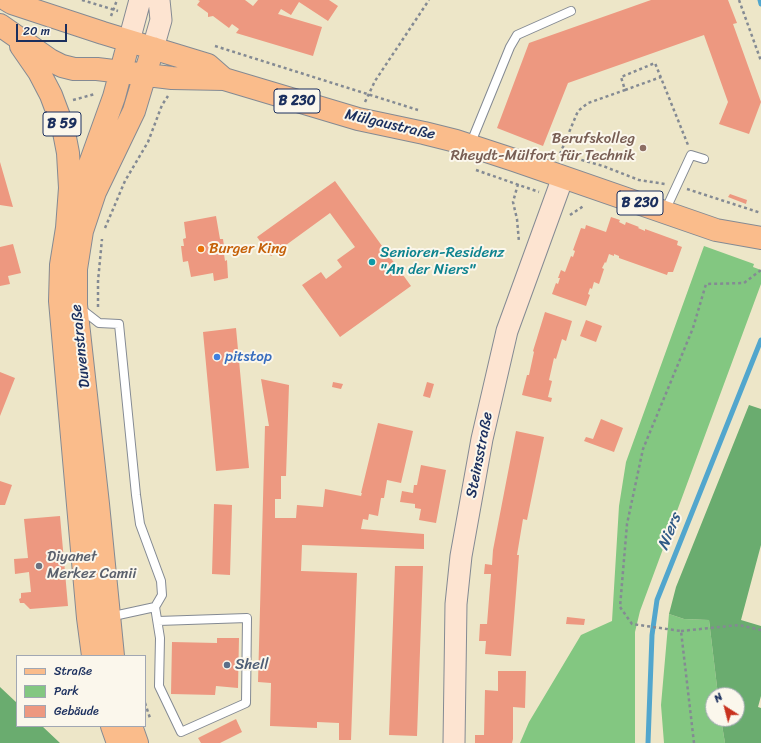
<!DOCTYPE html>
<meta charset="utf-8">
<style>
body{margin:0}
#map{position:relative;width:761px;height:743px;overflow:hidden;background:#ede6c8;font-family:Sriracha,sans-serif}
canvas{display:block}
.legend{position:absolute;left:16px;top:655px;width:130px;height:72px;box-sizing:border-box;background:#fbf7ec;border:1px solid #a1a7b3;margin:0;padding:5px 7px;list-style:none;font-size:12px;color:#1b2f5e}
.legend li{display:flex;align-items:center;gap:8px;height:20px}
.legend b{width:20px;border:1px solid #a1a7b3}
.north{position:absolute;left:705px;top:687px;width:40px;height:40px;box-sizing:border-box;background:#fbf7ec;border:1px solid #a1a7b3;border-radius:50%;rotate:324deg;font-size:11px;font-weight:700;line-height:16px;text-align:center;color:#1b2f5e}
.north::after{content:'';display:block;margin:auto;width:14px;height:18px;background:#c8321e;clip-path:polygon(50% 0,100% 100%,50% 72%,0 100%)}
.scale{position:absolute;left:16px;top:24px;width:51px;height:18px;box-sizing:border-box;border:2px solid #1b2f5e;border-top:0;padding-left:5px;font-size:12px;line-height:14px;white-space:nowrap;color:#1b2f5e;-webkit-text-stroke:3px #fbf7ec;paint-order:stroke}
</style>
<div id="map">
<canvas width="761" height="743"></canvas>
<ul class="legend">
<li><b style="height:5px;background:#fabc8b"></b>Straße</li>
<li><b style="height:11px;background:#83c781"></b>Park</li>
<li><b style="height:11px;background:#ed9880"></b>Gebäude</li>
</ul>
<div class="north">N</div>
<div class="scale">20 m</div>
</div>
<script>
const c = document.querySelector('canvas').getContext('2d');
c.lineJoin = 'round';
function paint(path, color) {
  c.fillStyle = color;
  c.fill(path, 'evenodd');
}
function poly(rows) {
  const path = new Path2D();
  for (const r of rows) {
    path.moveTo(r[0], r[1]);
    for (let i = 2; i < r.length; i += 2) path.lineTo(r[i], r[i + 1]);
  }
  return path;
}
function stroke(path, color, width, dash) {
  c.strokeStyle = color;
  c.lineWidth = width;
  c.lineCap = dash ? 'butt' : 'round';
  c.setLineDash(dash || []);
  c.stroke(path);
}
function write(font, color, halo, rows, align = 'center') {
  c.font = font + ' Sriracha,sans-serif';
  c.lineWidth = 4;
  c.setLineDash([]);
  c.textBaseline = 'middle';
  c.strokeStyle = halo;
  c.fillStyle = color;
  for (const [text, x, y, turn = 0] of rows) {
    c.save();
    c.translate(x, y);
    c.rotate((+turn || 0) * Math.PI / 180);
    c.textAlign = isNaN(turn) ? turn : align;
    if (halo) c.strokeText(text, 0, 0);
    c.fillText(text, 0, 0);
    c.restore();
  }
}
paint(poly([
 [704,246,754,264,753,267,761,270,761,284,640,611,635,632,635,743,520,743,529,722,581,635,612,621,619,506,626,462],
 [669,614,684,619,709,620,718,695,713,695,713,719,721,719,725,743,664,743,661,705]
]), '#83c781');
paint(poly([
 [749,405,761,409,761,545,741,620,761,626,761,696,758,707,761,708,761,743,725,743,721,719,737,719,737,695,718,695,709,620,684,619,669,614,676,587],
 [0,687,17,703,17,726,42,726,60,743,0,743]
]), '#6aac6f');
stroke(poly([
 [760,0,761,4],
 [648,743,652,635,657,600,761,340]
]), '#51a6cd', 5);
paint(poly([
 [198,0,245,0,253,6,258,0,329,0,338,6,328,21,299,2,291,15,281,9,278,14,322,27,313,56,236,33,239,29,232,24,229,28,213,16,208,17,208,13,197,5,200,1],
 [651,0,728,0,737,23,733,24,761,102,749,134,719,124,728,102,704,35,568,83,543,146,497,128,529,43],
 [0,162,13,207,0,205],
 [335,181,411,286,340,337,302,285,321,272,326,279,342,267,337,260,355,247,330,213,271,256,257,237],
 [730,194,747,200,746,204,728,197],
 [216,216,220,239,223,239,224,246,223,247,225,261,227,260,228,278,214,281,213,273,191,277,188,261,183,262,181,246,184,246,183,239,186,238,184,222],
 [611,217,620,220,619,222,625,225,626,222,639,227,638,228,645,231,645,229,678,241,677,245,682,247,673,272,668,272,667,275,619,258,619,256,614,254,614,256,609,254,606,263,605,262,602,268,604,269,599,284,594,282,592,289,590,288,588,294,590,295,586,306,552,294,556,283,558,284,560,278,558,278,561,270,565,272,571,256,573,257,575,251,573,250,581,228,585,229,586,225,606,232],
 [13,244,21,273,8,276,10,284,0,286,0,247],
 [545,312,572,321,566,341,562,339,556,359,554,358,549,380,552,381,548,397,552,398,551,402,522,395,527,375,529,375,534,352,533,351],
 [586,320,602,326,596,342,580,336],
 [236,328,249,468,216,471,203,332],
 [0,372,15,378,0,416],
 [261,379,289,385,286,476,281,476,281,499,275,499,275,518,296,518,297,505,323,507,325,489,361,496,362,493,361,493,378,423,413,431,401,483,387,480,384,498,381,498,378,516,369,514,368,520,363,519,361,529,424,534,424,549,302,545,301,571,357,573,351,740,339,740,339,723,317,722,317,728,270,726,271,683,258,682,265,426,269,426],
 [333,382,343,384,341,389,332,387],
 [427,382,434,384,430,398,423,396],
 [601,419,623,428,614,452,584,441,586,437,593,439],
 [516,431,544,437,527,520,523,519,517,555,519,555,511,656,485,654,486,641,479,641,480,624,487,624,491,574,484,574,485,564,492,565,493,550],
 [421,465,446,470,436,523,419,520,421,509,415,508,415,504,400,502,402,491,413,493,414,485,417,485],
 [0,481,12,485,5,505,0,505],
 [214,504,232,505,230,575,212,574],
 [60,516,68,606,30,609,24,603,20,603,19,599,21,598,21,593,31,592,29,572,15,574,14,559,28,558,24,519],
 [395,566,423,566,417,736,389,735],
 [567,617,585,619,584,625,566,624],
 [217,638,239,638,238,688,216,686,215,695,171,694,172,642,217,643],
 [498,671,526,671,525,708,513,707,513,739,512,743,475,743,475,735,484,735,485,690,498,691],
 [236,719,242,732,220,743,201,743,198,738]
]), '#ed9880');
const lane = poly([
 [470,145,510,47,517,35,571,11],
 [665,211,691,155,704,159],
 [81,309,99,323,119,324,136,495,140,524,161,581,162,595,155,607,109,617],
 [155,607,160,638,159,686,181,732,246,703,247,618,158,621]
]);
const secondary = poly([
 [129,41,140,0],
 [153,48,161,20,159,0],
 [454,743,456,604,461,556,482,439,507,331,563,177]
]);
const primary = poly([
 [7,0,12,3,103,33,208,65,224,79],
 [0,25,50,60,62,66,74,69,97,69,172,78,224,79,358,119,424,133,456,141,514,160,716,230,761,238],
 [21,46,39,72,51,95,63,127,68,153,70,188,67,228,61,265,60,301,88,618,93,656],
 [78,197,114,97,129,41],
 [113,656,98,504,76,305,76,269,82,231,95,192,134,111,153,48],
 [112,726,118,743],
 [131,726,137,743]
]);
stroke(lane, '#848a93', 10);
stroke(secondary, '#848a93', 23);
stroke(primary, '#848a93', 24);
stroke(poly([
 [82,0,118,11],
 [739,0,761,61],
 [111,16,117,0],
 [215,46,418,110],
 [625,90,661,77],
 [73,100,95,94],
 [365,102,375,81,429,0],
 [560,154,578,111,588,103,625,90,621,77,655,63,688,145],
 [564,155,603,166,639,180,665,184],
 [476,170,539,192],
 [518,184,513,202,517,219,519,242],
 [687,189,761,213],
 [570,215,585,205],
 [105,228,125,181,148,142,162,105,168,96],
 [98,307,98,281,102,239],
 [681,631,739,625,761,630],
 [145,703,150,718],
 [694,743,681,631,632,624,620,607,627,524,643,449,693,328,706,284,744,283,761,270]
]), '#848a93', 2.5, [3, 3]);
stroke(lane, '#fff', 8);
stroke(secondary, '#fde4d1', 21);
stroke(primary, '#fabc8b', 22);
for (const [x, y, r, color] of [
 [643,148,4,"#8d6e63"],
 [201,249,4,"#e8710a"],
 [372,262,4,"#0f9aa8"],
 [217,357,4,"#3f7fe0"],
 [39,566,4,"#6b7280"],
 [227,665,4,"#5c6f8a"]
]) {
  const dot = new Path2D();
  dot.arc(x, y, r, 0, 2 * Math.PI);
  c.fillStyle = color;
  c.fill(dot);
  stroke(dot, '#fbf7ec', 1.5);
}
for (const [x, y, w] of [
 [297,101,46],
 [62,124,38],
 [640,203,46]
]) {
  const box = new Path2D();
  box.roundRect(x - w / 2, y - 12, w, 24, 3);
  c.fillStyle = '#fbf7ec';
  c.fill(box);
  stroke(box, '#1b2f5e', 1);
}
write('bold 14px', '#1b2f5e', null, [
 ["B 230",297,101],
 ["B 59",62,124],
 ["B 230",640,203]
]);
write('15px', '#1b2f5e', '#fbf7ec', [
 ["Mülgaustraße",390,125,13],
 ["Duvenstraße",81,346,-96],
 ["Steinsstraße",480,455,-79]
]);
write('15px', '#785e54', '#fbf7ec', [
 ["Berufskolleg",635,139],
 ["Rheydt-Mülfort für Technik",635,156]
], 'right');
write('15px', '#c56008', '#fbf7ec', [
 ["Burger King",209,249]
], 'left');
write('15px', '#0d838f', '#fbf7ec', [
 ["Senioren-Residenz",380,253],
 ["\"An der Niers\"",380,270]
], 'left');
write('15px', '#366cbe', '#fbf7ec', [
 ["pitstop",225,357]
], 'left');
write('15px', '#5b616d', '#fbf7ec', [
 ["Diyanet",47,557],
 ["Merkez Camii",47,574]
], 'left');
write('15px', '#4e5e75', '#fbf7ec', [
 ["Shell",235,665]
], 'left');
write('italic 16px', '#2e5985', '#fbf7ec', [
 ["Niers",670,532,-68]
]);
</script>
